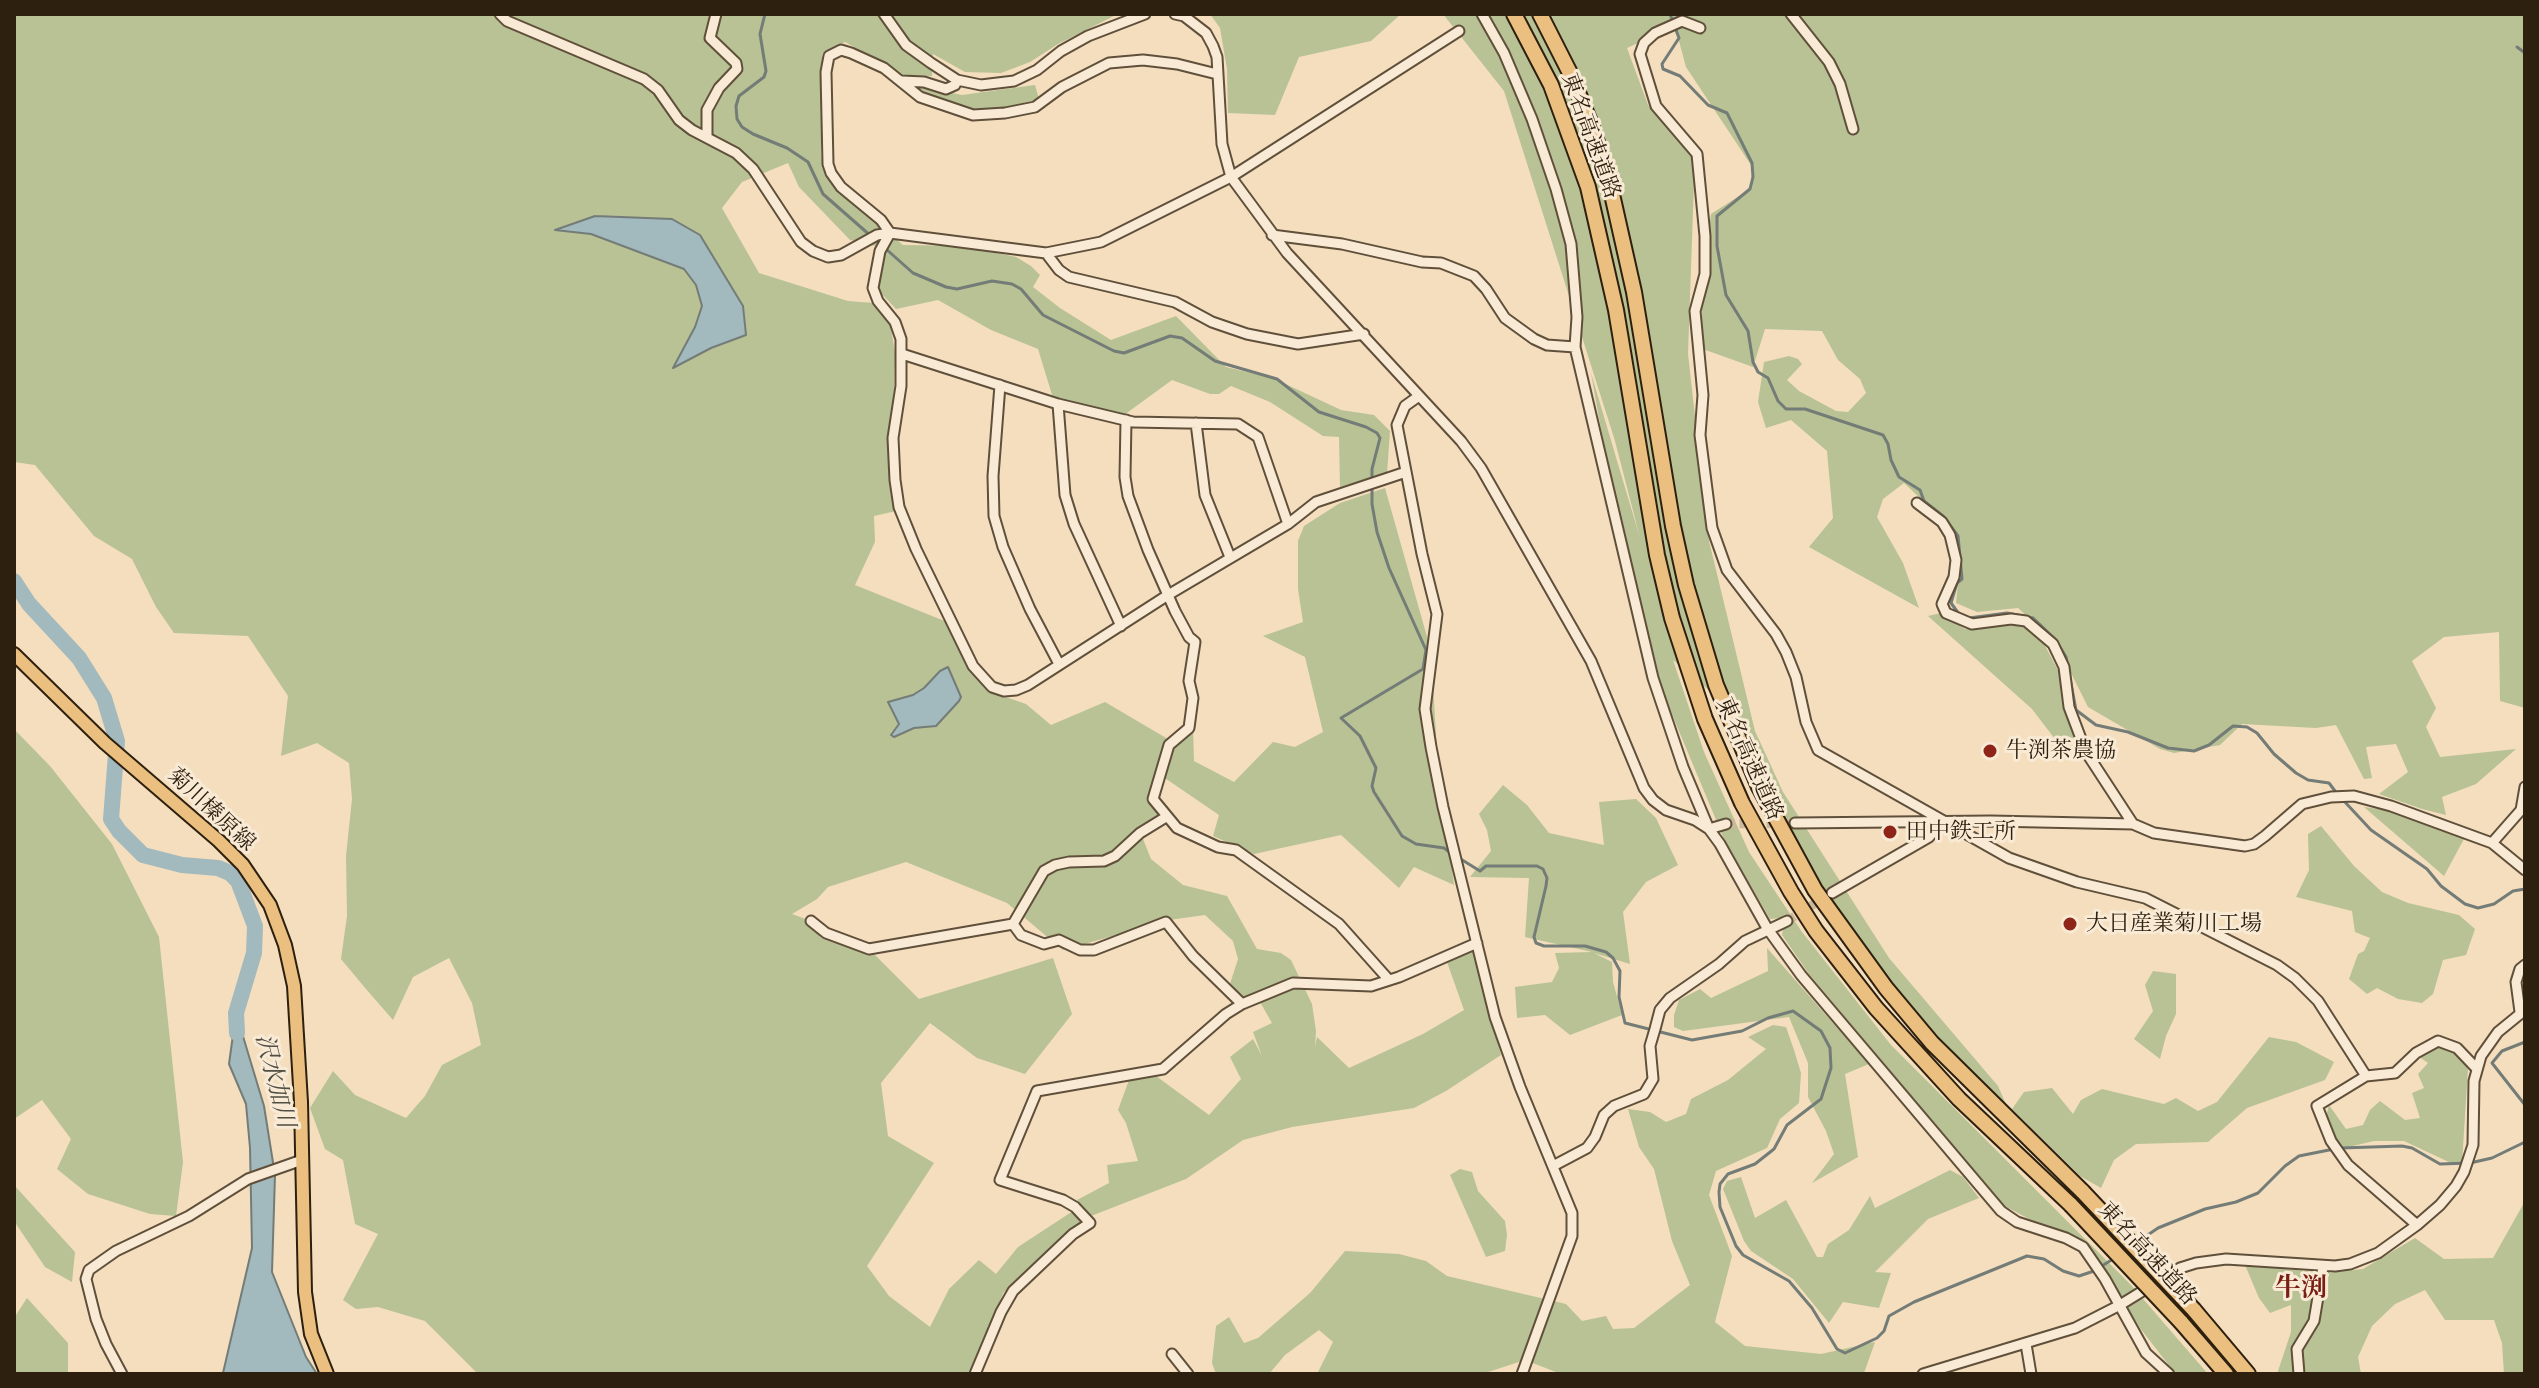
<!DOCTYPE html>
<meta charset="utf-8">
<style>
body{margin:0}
#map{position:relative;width:2539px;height:1388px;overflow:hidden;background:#f4debe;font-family:"Old Standard TT",serif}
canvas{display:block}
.frame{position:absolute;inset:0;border:16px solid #2e200f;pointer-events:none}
</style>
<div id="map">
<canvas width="2539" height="1388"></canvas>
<div class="frame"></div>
</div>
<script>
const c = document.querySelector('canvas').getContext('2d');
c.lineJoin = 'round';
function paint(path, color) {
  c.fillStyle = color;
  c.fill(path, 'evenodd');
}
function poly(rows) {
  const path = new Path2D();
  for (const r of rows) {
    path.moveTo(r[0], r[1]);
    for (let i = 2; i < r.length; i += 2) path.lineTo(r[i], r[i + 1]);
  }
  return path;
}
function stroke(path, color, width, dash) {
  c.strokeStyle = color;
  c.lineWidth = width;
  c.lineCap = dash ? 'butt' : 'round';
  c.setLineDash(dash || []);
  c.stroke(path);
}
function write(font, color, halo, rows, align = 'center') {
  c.font = font + ' "Old Standard TT","Noto Serif JP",serif';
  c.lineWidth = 6;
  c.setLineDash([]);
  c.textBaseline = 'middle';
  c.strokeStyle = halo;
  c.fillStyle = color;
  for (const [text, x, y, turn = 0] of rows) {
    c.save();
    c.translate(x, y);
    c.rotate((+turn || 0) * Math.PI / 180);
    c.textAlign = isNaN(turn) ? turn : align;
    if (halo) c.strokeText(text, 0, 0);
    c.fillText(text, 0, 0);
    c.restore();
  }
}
paint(poly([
 [14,14,1118,14,1058,44,1030,62,1001,73,965,72,933,54,932,76,908,78,845,42,822,54,821,156,826,175,847,198,903,245,964,246,1016,257,1031,266,1040,275,1033,287,1060,308,1111,340,1176,316,1226,367,1275,379,1341,410,1374,415,1390,431,1387,474,1340,487,1339,437,1323,436,1270,402,1231,386,1219,394,1210,394,1172,380,1124,415,1053,398,1038,349,991,330,938,300,896,309,880,292,877,271,888,249,850,240,799,187,788,163,742,182,722,208,759,273,848,301,874,303,889,317,895,353,893,420,889,443,896,511,874,516,875,542,855,585,947,622,966,661,979,681,994,693,1026,704,1051,725,1105,702,1178,745,1193,728,1194,761,1234,782,1273,742,1295,747,1323,732,1305,657,1263,636,1303,622,1298,589,1298,541,1304,526,1340,503,1385,488,1431,651,1441,819,1449,846,1454,885,1414,867,1399,888,1341,835,1254,854,1213,836,1219,815,1159,774,1148,796,1159,815,1141,834,1151,859,1183,885,1227,896,1257,949,1281,953,1291,960,1312,1004,1316,1031,1315,1047,1317,1037,1349,1068,1423,1034,1464,1010,1447,962,1473,949,1501,1055,1446,1091,1414,1108,1292,1127,1243,1140,1186,1179,1091,1216,1083,1210,1077,1200,1109,1183,1107,1165,1138,1161,1126,1123,1118,1110,1129,1080,1156,1076,1209,1115,1241,1079,1230,1057,1253,1039,1262,1056,1253,1032,1272,1023,1260,1002,1236,1013,1228,990,1238,959,1233,941,1205,915,1169,920,1063,950,1007,903,906,862,828,887,817,899,792,914,811,921,821,938,869,949,919,999,1053,958,1072,1014,1025,1074,977,1058,930,1023,881,1083,888,1136,934,1163,867,1266,889,1296,930,1327,949,1289,979,1260,996,1274,1018,1247,1070,1213,1076,1213,1082,1220,1003,1293,974,1368,967,1374,478,1374,425,1321,378,1307,356,1309,343,1300,378,1234,355,1224,343,1160,325,1149,310,1108,333,1071,355,1095,406,1118,425,1096,442,1065,481,1045,472,1003,449,958,413,977,393,1020,366,989,341,959,347,916,346,856,352,799,349,763,317,743,281,756,288,696,248,636,174,633,156,607,132,559,94,536,35,465,14,462],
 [1210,14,1401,14,1371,41,1299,57,1275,115,1228,113,1227,69,1220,28],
 [1443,14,2525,14,2525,708,2500,701,2499,632,2444,637,2412,661,2436,708,2426,727,2440,757,2516,749,2476,784,2442,797,2446,815,2422,809,2379,794,2408,772,2396,744,2366,747,2372,778,2364,779,2336,725,2316,728,2242,724,2220,745,2174,753,2160,749,2088,707,2056,643,2018,608,1977,612,1956,603,1960,563,1952,528,1904,483,1883,499,1877,517,1903,563,1919,608,1809,547,1833,518,1827,451,1791,420,1766,428,1758,402,1764,362,1789,356,1798,359,1802,364,1787,380,1799,391,1836,411,1848,412,1866,393,1860,379,1838,360,1822,331,1765,329,1753,367,1700,348,1704,266,1711,214,1750,189,1753,168,1686,67,1675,26,1627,48,1648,105,1695,154,1688,354,1709,541,1755,731,1783,792,1889,958,1998,1086,2008,1109,1917,1017,1839,917,1763,787,1735,712,1673,660,1704,752,1749,852,1802,932,1891,1045,2131,1285,2208,1374,2178,1374,2171,1368,2140,1328,2087,1242,2029,1219,2003,1205,1809,974,1782,935,1783,929,1792,924,1785,914,1780,918,1770,919,1724,839,1666,700,1639,614,1618,525,1591,373,1640,538,1615,441,1504,91],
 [913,85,962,95,1035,85,1039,99,1003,108,970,109,933,99],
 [1941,613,1965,629,2020,621,2043,642,2059,672,2065,703,2077,736,2058,743,2032,709,1928,616],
 [14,729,50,766,112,844,159,937,183,1162,176,1216,150,1214,88,1194,57,1169,71,1139,42,1100,14,1119],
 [1503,785,1527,805,1549,833,1604,845,1599,802,1636,799,1656,818,1678,865,1646,882,1623,912,1630,964,1594,953,1612,962,1613,982,1622,1015,1570,1035,1545,1015,1517,1018,1515,987,1552,982,1559,968,1555,953,1592,952,1525,937,1529,878,1470,877,1491,851,1487,830,1479,814],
 [2364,807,2392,811,2465,837,2444,876],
 [2321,826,2354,866,2382,892,2408,903,2459,915,2475,929,2466,955,2443,960,2433,994,2422,1003,2398,999,2377,988,2367,994,2349,979,2358,954,2364,951,2370,938,2355,932,2352,911,2296,897,2309,870,2308,834],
 [1767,948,1869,1064,1845,1074,1858,1157,1812,1183,1834,1154,1826,1131,1808,1097,1808,1063,1789,1017,1683,1031,1674,1027,1674,1015,1679,1000,1700,989,1711,998,1768,971],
 [2153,971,2176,974,2176,1014,2166,1036,2160,1059,2134,1039,2153,1011,2145,985],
 [1773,1025,1786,1027,1794,1050,1801,1073,1799,1103,1780,1119,1767,1148,1716,1171,1709,1195,1732,1256,1715,1322,1745,1346,1821,1354,1875,1342,1864,1373,1561,1374,1525,1360,1482,1374,1317,1374,1333,1342,1319,1330,1285,1355,1269,1374,1216,1374,1212,1363,1216,1326,1229,1317,1244,1343,1258,1338,1310,1293,1345,1251,1399,1254,1426,1261,1447,1276,1566,1304,1582,1321,1606,1316,1613,1329,1634,1328,1690,1285,1672,1241,1654,1169,1639,1147,1628,1109,1650,1112,1666,1122,1686,1114,1691,1099,1728,1080,1766,1049,1748,1037],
 [2269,1037,2296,1042,2334,1062,2325,1080,2247,1108,2208,1142,2136,1144,2114,1160,2101,1188,2080,1176,2012,1109,2024,1092,2052,1088,2073,1114,2081,1100,2102,1089,2164,1104,2176,1098,2198,1111,2217,1102],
 [2446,1045,2461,1056,2468,1069,2462,1163,2451,1163,2404,1141,2374,1141,2344,1148,2335,1138,2326,1117,2329,1105,2346,1129,2363,1125,2370,1110,2380,1101,2405,1120,2420,1118,2412,1093,2424,1088,2418,1074,2428,1063,2418,1056,2422,1048],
 [1460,1169,1472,1172,1478,1191,1505,1221,1507,1235,1505,1251,1486,1257,1450,1175],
 [1950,1170,1963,1177,1979,1198,1928,1219,1875,1272,1891,1273,1879,1308,1843,1302,1829,1323,1793,1279,1751,1251,1744,1241,1723,1189,1727,1181,1741,1177,1755,1218,1786,1200,1817,1257,1823,1257,1828,1244,1849,1230,1870,1196,1875,1208],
 [14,1185,75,1252,72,1282,45,1267,14,1221],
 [2525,1201,2525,1374,2504,1374,2502,1343,2494,1320,2445,1320,2425,1290,2395,1304,2372,1326,2358,1357,2361,1374,2277,1374,2291,1332,2291,1305,2270,1313,2259,1298,2245,1265,2326,1273,2363,1269,2415,1238,2444,1259,2493,1258],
 [27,1298,68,1343,68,1374,14,1374,14,1318]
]), '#b8c294');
const water = poly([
 [595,216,672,219,700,235,743,306,746,335,711,348,673,368,695,327,702,306,696,285,684,269,591,234,555,230,595,216],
 [948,667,961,697,959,701,936,726,914,728,894,737,891,735,899,724,888,702,913,695,924,688,940,671,948,667],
 [236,1013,264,1106,275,1175,272,1272,306,1357,317,1374,223,1373,252,1248,250,1148,246,1104,229,1064,236,1013]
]);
paint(water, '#a2b9bd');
stroke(water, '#747c77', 2);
stroke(poly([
 [765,14,760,34,766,71,764,77,739,96,736,106,737,119,742,127,753,134,787,148,808,162,823,194,880,244],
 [1670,14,1679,38,1662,64,1663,69,1680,76,1708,105,1727,113,1752,163,1753,177,1750,189,1717,216,1717,246,1726,295,1748,331,1753,362,1758,372,1768,378,1778,401,1786,409,1805,409,1883,435,1888,444,1891,460,1899,477,1920,490,1924,501,1943,516,1958,536,1962,579,1957,583,1951,603,1959,614],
 [2517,47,2525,53],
 [886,249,913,273,946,287,957,289,992,281,1012,284,1021,289,1043,315,1114,351,1124,353,1170,336,1182,338,1215,361,1277,379,1319,412,1366,427,1377,433,1380,438,1372,469,1372,504,1377,532,1389,568,1426,650,1423,669,1341,718,1360,736,1376,768,1372,786,1374,792,1402,836,1416,844,1444,848,1452,854],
 [1969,618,2007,613,2033,618,2055,639,2066,657,2076,710,2096,725,2128,732,2168,748,2194,751,2209,745,2233,726,2247,727,2257,733,2274,754,2296,773,2308,780,2329,783,2338,795],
 [2344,801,2371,830,2427,869,2441,886,2465,904,2478,908,2494,904,2513,891,2525,889],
 [1459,858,1480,871,1486,866,1537,866,1543,869,1547,878,1546,886,1534,937,1536,943,1544,946,1585,946,1606,952,1613,958,1620,971,1619,997,1625,1023,1692,1040,1742,1031,1768,1018,1793,1011,1821,1031,1830,1048,1831,1068,1821,1099,1787,1125,1774,1149,1755,1164,1728,1174,1720,1184,1719,1192,1720,1207,1736,1246,1743,1255,1789,1281,1812,1308,1837,1349,1845,1353,1877,1338,1884,1331,1889,1316,1914,1302,2027,1256,2044,1259,2063,1271,2079,1276,2094,1271,2113,1259],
 [2525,1042,2502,1051,2492,1063,2525,1105],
 [2341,1148,2402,1146,2412,1148,2440,1164,2470,1163,2492,1158,2525,1142],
 [2136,1243,2158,1228,2205,1209,2236,1202,2258,1193,2285,1166,2299,1156,2334,1149]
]), '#747c77', 3);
stroke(poly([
 [14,581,29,604,79,658,104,698,117,741,111,819,119,831,143,855,182,865,218,868,230,873,238,881,255,926,254,953,236,1013,237,1033]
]), '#a2b9bd', 16);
stroke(poly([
 [1726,824,1795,823],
 [1787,921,1825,897]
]), '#ccb89b', 9, [9, 4.5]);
const minor = poly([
 [500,14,507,21,644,79,658,90,679,120,692,130,736,153,753,169,801,242,813,251,828,257,841,255,877,235,890,233,1046,253,1101,242,1231,177,1459,31],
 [884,14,906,45,931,63,957,80,981,85,1014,81,1037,70,1061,51,1088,36,1145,14],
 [1175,14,1184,16,1206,33,1213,46,1217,57,1222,144,1231,177,1287,253,1461,441,1481,468,1591,661,1644,788,1653,800,1666,810,1695,820,1709,829,1720,844,1767,928,1801,975,2001,1211,2017,1222,2066,1238,2083,1247,2105,1279,2146,1353,2169,1374],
 [1482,14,1504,53,1532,119,1556,189,1571,244,1577,317,1575,347,1653,678,1683,767,1709,829,1726,824],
 [1791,14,1829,62,1840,84,1853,129],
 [1700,28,1682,21,1655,33,1644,43,1640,54,1656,106,1697,154,1705,236,1705,274,1695,311,1703,395,1700,435,1712,528,1727,570,1776,634,1786,652,1796,677,1806,722,1818,750,2009,858,2077,882,2145,898,2277,965,2295,978,2318,1001,2366,1076],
 [1217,74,1177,64,1143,60,1109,63,1062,87,1035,107,1005,113,973,115,920,97,884,68,851,53,841,50,829,56,826,72,828,164,831,173,841,187,881,220,890,233,880,251,873,288,878,301,895,322,901,339,901,386,893,438,895,480,899,507,916,549,973,666,992,687,1004,691,1016,690,1028,685,1168,595,1288,524,1316,502,1406,472],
 [902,81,924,82,946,89,955,85,957,80],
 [707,137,707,110,719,88,737,69,736,63,710,38,716,14],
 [1272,235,1342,244,1422,262,1441,263,1474,276,1486,289,1505,318,1534,339,1547,345,1575,347],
 [1046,253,1059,270,1069,277,1175,302,1212,322,1247,334,1298,344,1364,334],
 [902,354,1058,404,1133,422,1238,424,1258,437,1288,524],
 [1000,385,993,476,994,516,1003,547,1030,609,1059,664],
 [1419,396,1405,406,1397,425,1422,554,1437,614,1425,709,1431,747,1443,807,1495,1017,1520,1087,1572,1213,1572,1236,1522,1374],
 [1058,404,1065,495,1074,524,1121,626],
 [1126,420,1125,477,1128,496,1148,550,1175,611,1189,637,1195,642,1189,681,1193,698,1189,728,1169,745,1153,799,1177,828,1218,847,1236,850,1339,924,1389,980],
 [1196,423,1205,495,1230,557],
 [1917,503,1942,522,1950,535,1956,560,1954,577,1942,604,1946,613,1972,624,2011,619,2026,621,2053,644,2064,667,2069,707,2086,752,2133,824],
 [1795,823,1991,821,2133,824,2154,833,2245,846,2254,844,2265,836,2302,804,2331,797,2354,796,2391,806,2492,843,2525,870],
 [2492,843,2521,810,2525,787],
 [1832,893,1929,837,1942,822],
 [811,921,826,933,869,949,1013,924],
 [1013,924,1021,935,1044,944,1059,940,1080,950,1094,950,1166,922,1193,956,1242,1004],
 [1013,924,1044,871,1055,865,1069,862,1104,861,1115,856,1140,833,1166,817],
 [2520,1012,2516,982,2520,969,2525,965],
 [1553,1166,1587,1148,1595,1137,1604,1115,1614,1106,1644,1094,1653,1079,1650,1046,1655,1029,1660,1010,1670,998,1719,964,1745,941,1787,921],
 [2417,1225,2348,1165,2331,1141,2317,1106,2366,1076,2395,1073,2416,1053,2438,1041,2457,1048,2477,1069],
 [2026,1344,2031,1374],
 [1172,1354,1188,1374],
 [122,1374,106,1344,96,1319,86,1279,89,1270,116,1251,189,1216,248,1179,302,1160],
 [975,1374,1001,1312,1013,1291,1073,1234,1090,1223,1075,1207,1063,1200,1000,1180,1037,1091,1163,1069,1226,1014,1242,1004,1293,983,1371,986,1399,977,1477,943],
 [1923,1374,2075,1328,2120,1305,2180,1268,2196,1263,2226,1259,2335,1266,2350,1264,2378,1253,2417,1225,2440,1205,2456,1186,2464,1172,2473,1145,2474,1081,2481,1056,2498,1032,2525,1010],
 [2299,1374,2297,1349,2314,1321,2323,1267]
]);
const major = poly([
 [14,654,105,743,219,841,243,865,270,905,285,945,294,986,301,1102,305,1292,311,1334,327,1374]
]);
const highway = poly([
 [1514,14,1551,85,1588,187,1616,310,1657,555,1672,618,1705,719,1742,803,1791,892,1816,931,1876,1008,1959,1099,2071,1205],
 [1540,14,1570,73,1590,122,1607,172,1634,292,1673,526,1686,585,1716,685,1759,787,1815,890,1886,988,1932,1043,2083,1192],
 [2194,1310,2248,1374],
 [2181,1322,2226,1374]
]);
stroke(minor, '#60503b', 13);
stroke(major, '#2e200f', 16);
stroke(highway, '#2e200f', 18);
stroke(minor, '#f8ead5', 9);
stroke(major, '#eabf7f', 12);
stroke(highway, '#eabf7f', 14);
const highwayBridge = poly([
 [2083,1192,2194,1310],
 [2071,1205,2181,1322]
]);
stroke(highwayBridge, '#2e200f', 18, []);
stroke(highwayBridge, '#eabf7f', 14);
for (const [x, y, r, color] of [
 [1990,751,8,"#8f2418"],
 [1890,832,8,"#8f2418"],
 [2070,924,8,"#8f2418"]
]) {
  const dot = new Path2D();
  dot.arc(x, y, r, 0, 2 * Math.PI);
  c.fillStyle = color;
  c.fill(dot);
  stroke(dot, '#f8ead5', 3);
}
write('22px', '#2e200f', '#f8ead5', [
 ["東名高速道路",1590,136,70],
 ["東名高速道路",1749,759,66],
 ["菊川榛原線",211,810,43],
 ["東名高速道路",2147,1254,47]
]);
write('22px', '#2e200f', '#f8ead5', [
 ["牛渕茶農協",2006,751],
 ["田中鉄工所",1906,832],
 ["大日産業菊川工場",2086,924]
], 'left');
write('italic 24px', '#514e43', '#f8ead5', [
 ["沢水加川",274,1081,76]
]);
write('bold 26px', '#7a1f14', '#f8ead5', [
 ["牛渕",2301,1289]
]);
</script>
